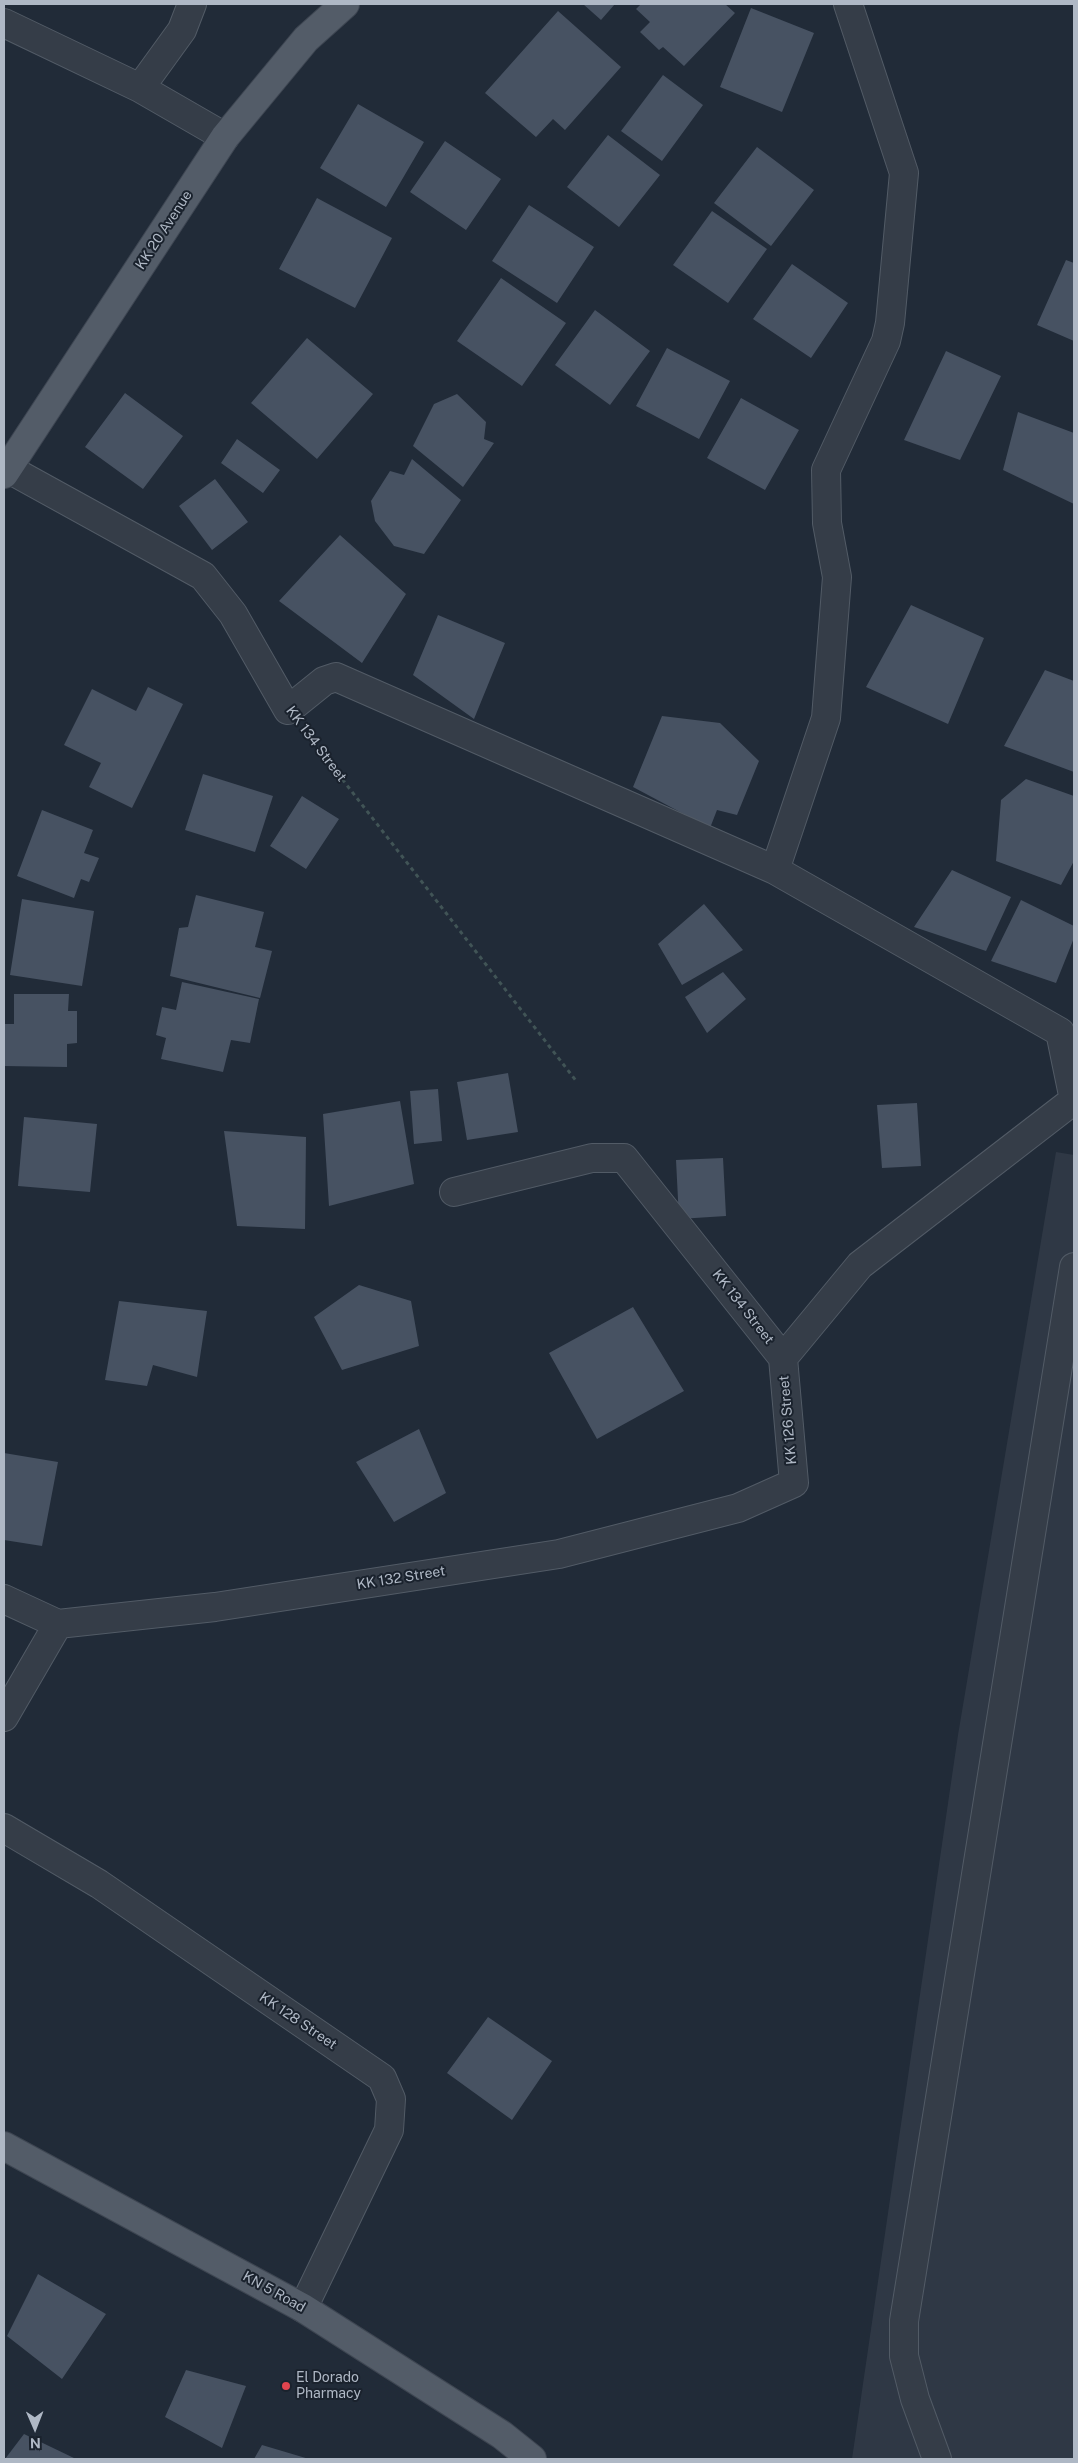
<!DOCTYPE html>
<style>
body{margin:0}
#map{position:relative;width:1078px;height:2463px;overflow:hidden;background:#212b38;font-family:"Public Sans",sans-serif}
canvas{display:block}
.frame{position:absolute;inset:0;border:5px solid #afb8c5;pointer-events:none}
.north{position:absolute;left:10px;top:2403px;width:50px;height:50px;-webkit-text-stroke:4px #1a222d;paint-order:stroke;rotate:179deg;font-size:14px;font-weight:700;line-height:20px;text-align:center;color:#afb8c5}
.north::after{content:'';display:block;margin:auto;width:18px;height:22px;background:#afb8c5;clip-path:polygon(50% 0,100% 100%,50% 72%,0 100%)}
</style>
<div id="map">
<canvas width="1078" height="2463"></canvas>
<div class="frame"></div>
<div class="north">N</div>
</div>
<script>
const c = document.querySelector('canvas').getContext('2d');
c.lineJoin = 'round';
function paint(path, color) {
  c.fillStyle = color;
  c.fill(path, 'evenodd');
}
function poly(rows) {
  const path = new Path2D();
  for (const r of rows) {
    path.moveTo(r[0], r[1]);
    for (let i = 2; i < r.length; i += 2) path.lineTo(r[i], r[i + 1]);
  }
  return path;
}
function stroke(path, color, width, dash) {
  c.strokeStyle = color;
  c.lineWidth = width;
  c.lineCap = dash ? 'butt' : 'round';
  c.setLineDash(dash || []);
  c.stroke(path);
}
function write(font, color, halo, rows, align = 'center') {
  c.font = font + ' "Public Sans",sans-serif';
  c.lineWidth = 4;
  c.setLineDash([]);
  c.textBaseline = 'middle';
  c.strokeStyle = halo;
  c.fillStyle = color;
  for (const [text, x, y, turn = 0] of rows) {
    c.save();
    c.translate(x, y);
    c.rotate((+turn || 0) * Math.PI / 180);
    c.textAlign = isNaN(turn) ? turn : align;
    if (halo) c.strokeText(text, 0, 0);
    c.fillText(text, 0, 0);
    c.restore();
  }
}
paint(poly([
 [1056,1152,1074,1155,1074,2459,852,2459,958,1735]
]), '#2f3845');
paint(poly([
 [583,4,615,4,601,20],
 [641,4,725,4,735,13,684,66,663,47,659,50,640,32,650,22,636,9],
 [751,8,814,33,782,112,720,87],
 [558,11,621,67,565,130,553,119,536,137,485,93],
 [663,75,703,105,662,161,621,131],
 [358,104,424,142,386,207,320,168],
 [608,135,660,175,619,227,567,187],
 [445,141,501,179,466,230,410,192],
 [757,147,814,190,771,246,714,203],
 [317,198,392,238,355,308,279,269],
 [529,205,594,247,557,303,492,261],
 [712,211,767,249,728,303,673,265],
 [1066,260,1074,263,1074,341,1037,325],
 [792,264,848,303,811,358,753,319],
 [501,278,566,323,522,386,457,341],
 [595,310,650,351,610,405,555,365],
 [307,338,373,394,317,459,251,403],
 [667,348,730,381,699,439,636,406],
 [946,351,1001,376,960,460,904,440],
 [125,393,183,436,143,489,85,447],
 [457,394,486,422,484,439,494,443,463,487,413,446,434,404],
 [741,398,799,430,765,490,707,458],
 [1018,412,1074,433,1074,504,1003,470],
 [237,439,280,470,263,493,221,463],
 [412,459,461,500,424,554,394,546,375,521,371,501,390,471,404,475],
 [215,479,248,522,212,550,179,506],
 [340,535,406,594,362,663,279,601],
 [911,605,984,638,948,724,866,687],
 [438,615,505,643,474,719,413,675],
 [1045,670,1074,681,1074,772,1004,746],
 [148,687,183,704,132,808,89,787,101,763,64,745,92,689,136,711],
 [662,716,720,723,759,761,737,815,717,810,710,828,633,787],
 [203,774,273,796,255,852,185,830],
 [1026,779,1074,796,1074,861,1061,885,996,861,1001,800],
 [302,796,339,819,306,869,270,846],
 [42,810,93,830,84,853,99,858,89,882,81,879,74,898,17,876],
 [952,870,1011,897,986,951,914,927],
 [196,895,264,912,255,947,272,951,260,998,170,976,179,928,188,927],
 [22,899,94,911,82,986,10,975],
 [1021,900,1074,926,1074,938,1056,983,991,961],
 [704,904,743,950,682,985,658,944],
 [723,972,746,999,707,1033,685,997],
 [182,982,259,999,250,1043,231,1040,223,1072,161,1059,166,1038,156,1035,162,1007,176,1010],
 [14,994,69,994,68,1011,77,1011,77,1043,67,1044,67,1067,4,1066,4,1024,14,1024],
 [508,1073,518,1132,467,1140,457,1082],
 [438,1089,442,1141,414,1144,410,1091],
 [400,1101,414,1184,329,1206,323,1114],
 [917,1103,921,1166,882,1168,877,1105],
 [24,1117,97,1124,90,1192,18,1186],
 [224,1131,306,1137,305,1229,237,1226],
 [723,1158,726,1216,679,1219,676,1160],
 [359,1285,411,1301,419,1346,342,1370,314,1317],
 [119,1301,207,1311,197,1377,153,1365,147,1386,105,1380],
 [633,1307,684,1391,597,1439,549,1353],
 [419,1429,446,1493,394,1522,356,1462],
 [4,1453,58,1462,42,1546,4,1540],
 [488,2017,552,2061,512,2120,447,2073],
 [38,2274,106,2314,62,2379,7,2336],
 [186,2370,246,2386,222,2448,165,2417],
 [24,2434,76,2459,5,2459],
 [262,2445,309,2459,254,2459]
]), '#475262');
const minor = poly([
 [4,23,140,88,225,137],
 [140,88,182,30,192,4],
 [7,468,203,576,233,614,288,710,324,681,336,677,775,870,1060,1032,1074,1100],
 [775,870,826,718,837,577,827,523,826,470,886,341,890,323,904,173,848,4],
 [454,1192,592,1158,624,1158,783,1358,860,1265,1074,1100],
 [4,1599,58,1624,215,1607,559,1554,738,1508,794,1483,783,1358],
 [4,1717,58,1624],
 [4,1828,99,1884,382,2078,391,2099,389,2130,303,2308],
 [937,2459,915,2399,904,2356,904,2321,1074,1267]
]);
const major = poly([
 [4,474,225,137,306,39,345,4],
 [4,2146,303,2308,502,2435,532,2459]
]);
stroke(minor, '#525b66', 30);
stroke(major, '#3e4652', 30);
stroke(poly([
 [308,735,577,1082]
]), '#415456', 3, [4, 4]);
stroke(minor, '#353d48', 28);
stroke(major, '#535c68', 28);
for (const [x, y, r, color] of [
 [286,2386,5,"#e0444e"]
]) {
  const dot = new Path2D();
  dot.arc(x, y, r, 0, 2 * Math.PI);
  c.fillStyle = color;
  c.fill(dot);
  stroke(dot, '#1a222d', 2);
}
write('14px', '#afb8c5', '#1a222d', [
 ["KK 20 Avenue",164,230,-57],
 ["KK 134 Street",316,744,53],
 ["KK 134 Street",743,1307,52],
 ["KK 126 Street",788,1420,-95],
 ["KK 132 Street",401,1578,-9],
 ["KK 128 Street",298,2021,34],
 ["KN 5 Road",274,2292,29]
]);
write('14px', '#afb8c5', '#1a222d', [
 ["El Dorado",296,2378],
 ["Pharmacy",296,2394]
], 'left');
</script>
